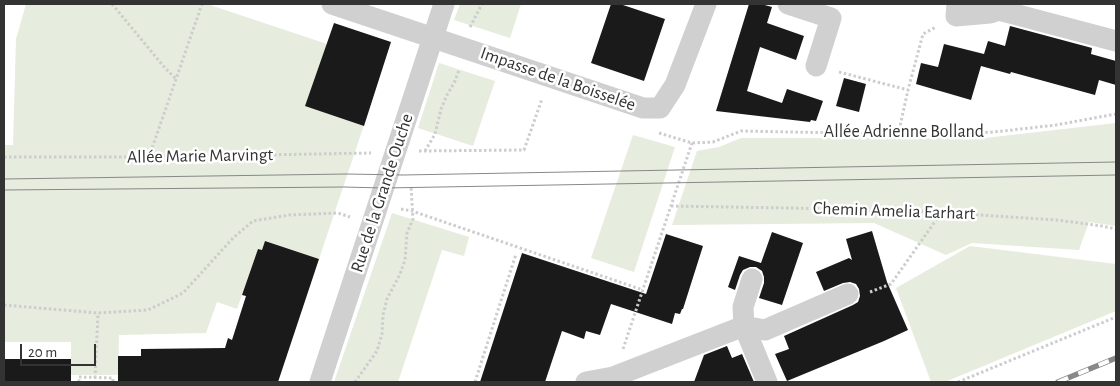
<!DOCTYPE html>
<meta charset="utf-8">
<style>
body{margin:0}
#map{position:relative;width:1120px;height:386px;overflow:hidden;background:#fff;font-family:"Alegreya Sans",sans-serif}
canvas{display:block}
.frame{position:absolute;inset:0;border:5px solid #333;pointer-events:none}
.scale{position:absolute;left:20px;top:344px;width:76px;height:22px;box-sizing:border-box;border:2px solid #333;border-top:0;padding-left:6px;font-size:15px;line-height:18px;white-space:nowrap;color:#333;-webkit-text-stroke:4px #fff;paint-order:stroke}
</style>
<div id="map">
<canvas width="1120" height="386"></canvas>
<div class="frame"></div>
<div class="scale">20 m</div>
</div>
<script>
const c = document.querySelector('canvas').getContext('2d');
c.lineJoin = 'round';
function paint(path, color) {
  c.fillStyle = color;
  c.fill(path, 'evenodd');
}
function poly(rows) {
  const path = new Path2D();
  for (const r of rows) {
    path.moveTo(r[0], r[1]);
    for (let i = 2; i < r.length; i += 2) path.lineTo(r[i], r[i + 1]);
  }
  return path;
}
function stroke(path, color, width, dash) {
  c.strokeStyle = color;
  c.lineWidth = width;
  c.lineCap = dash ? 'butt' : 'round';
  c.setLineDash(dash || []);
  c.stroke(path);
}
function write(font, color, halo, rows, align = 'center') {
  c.font = font + ' "Alegreya Sans",sans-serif';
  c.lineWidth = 5;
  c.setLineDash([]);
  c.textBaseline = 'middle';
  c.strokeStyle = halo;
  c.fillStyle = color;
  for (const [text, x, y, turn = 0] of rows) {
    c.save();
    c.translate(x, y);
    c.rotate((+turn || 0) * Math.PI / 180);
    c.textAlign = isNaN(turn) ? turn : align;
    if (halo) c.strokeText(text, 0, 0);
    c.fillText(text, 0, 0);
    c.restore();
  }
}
paint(poly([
 [26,4,207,4,327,44,364,125,319,259,265,241,262,250,258,249,237,309,217,302,206,333,119,335,118,375,71,375,71,342,4,342,4,145,13,145,16,39],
 [460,4,521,4,510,38,454,20],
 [439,63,495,81,473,146,418,128],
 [1116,123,1116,226,1089,222,1079,250,972,243,946,255,874,223,672,225,697,151,719,147,741,138,985,138],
 [633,135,675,147,634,272,591,258],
 [392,213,469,237,464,256,442,250,398,382,334,382],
 [970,246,1116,264,1116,311,945,382,931,382,896,288]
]), '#e6ecde');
paint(poly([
 [611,4,620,4,665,19,644,81,591,63],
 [749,4,761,4,772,7,767,23,804,36,796,60,760,47,747,91,782,103,787,89,823,101,816,121,811,120,810,122,716,111],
 [334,23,391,42,364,126,305,106],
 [1010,26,1092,48,1091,54,1116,61,1116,85,1099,80,1095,95,1011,72,1010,74,981,66,971,100,916,84,921,63,938,67,944,44,984,54,988,41,1005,46],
 [844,78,866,84,859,112,836,106],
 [872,231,887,282,908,330,884,341,787,381,775,354,789,349,784,336,853,305,858,302,860,296,859,289,856,284,850,282,843,283,824,291,816,272,849,258,852,260,846,239],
 [772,232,803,243,782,305,759,298,764,283,764,277,762,271,756,267,750,267,743,270,740,275,735,290,728,287,739,256,761,263],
 [666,234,703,246,683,309,682,309,680,314,675,313,672,324,611,304,600,335,586,331,584,339,562,331,545,382,480,382,522,253,646,294],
 [265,241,319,259,278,382,118,382,118,356,141,356,141,349,225,348,228,338,232,340,246,296,242,295,258,249,262,250],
 [727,346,732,358,742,354,754,382,694,382,704,355],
 [4,359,71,359,71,382,4,382]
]), '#1a1a1a');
stroke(poly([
 [112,4,165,68,176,79],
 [470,27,482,4],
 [839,72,908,90,923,34,936,27],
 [659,133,692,143,713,142,741,131,938,135,994,132,1056,125,1116,114],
 [898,135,908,90],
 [419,151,524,150,542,99],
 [425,151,435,134,441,109,447,95,455,81,459,70],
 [4,157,149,157,371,153],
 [149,157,202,4],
 [671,206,902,210,1057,220,1102,226,1116,229],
 [401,209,412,211,643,290],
 [870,292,891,284,941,213],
 [4,305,98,313,148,310,183,293,233,238,253,221,289,215,338,213,350,217],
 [623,349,692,143],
 [95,378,98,313],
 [79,382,79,377,113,378,113,382],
 [355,382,377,351,382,334,383,315,387,299,400,274,405,260,407,233,413,219,411,186],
 [475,382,516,254],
 [958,382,1116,317]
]), '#cdcdcd', 3, [2.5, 2.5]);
stroke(poly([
 [332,4,643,108,660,108,675,85,706,4],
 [788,4,831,18,816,66],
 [957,4,956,16,990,13,999,10,1116,41],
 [752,279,743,307,744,326,767,382],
 [320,382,444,4],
 [586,382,613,377,744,326,765,330,848,294]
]), '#d0d0d0', 21);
stroke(poly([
 [4,179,347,174,403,175,1116,162],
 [4,190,343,187,384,188,1116,175]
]), '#888', 1);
const rail = poly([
 [1058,382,1116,358]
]);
stroke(rail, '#888', 5.5);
stroke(rail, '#fff', 4, [11]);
write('18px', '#333', '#fff', [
 ["Impasse de la Boisselée",558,79,19],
 ["Allée Adrienne Bolland",904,132],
 ["Allée Marie Marvingt",200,156,-1],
 ["Rue de la Grande Ouche",382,193,-72],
 ["Chemin Amelia Earhart",894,211,2]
]);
</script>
